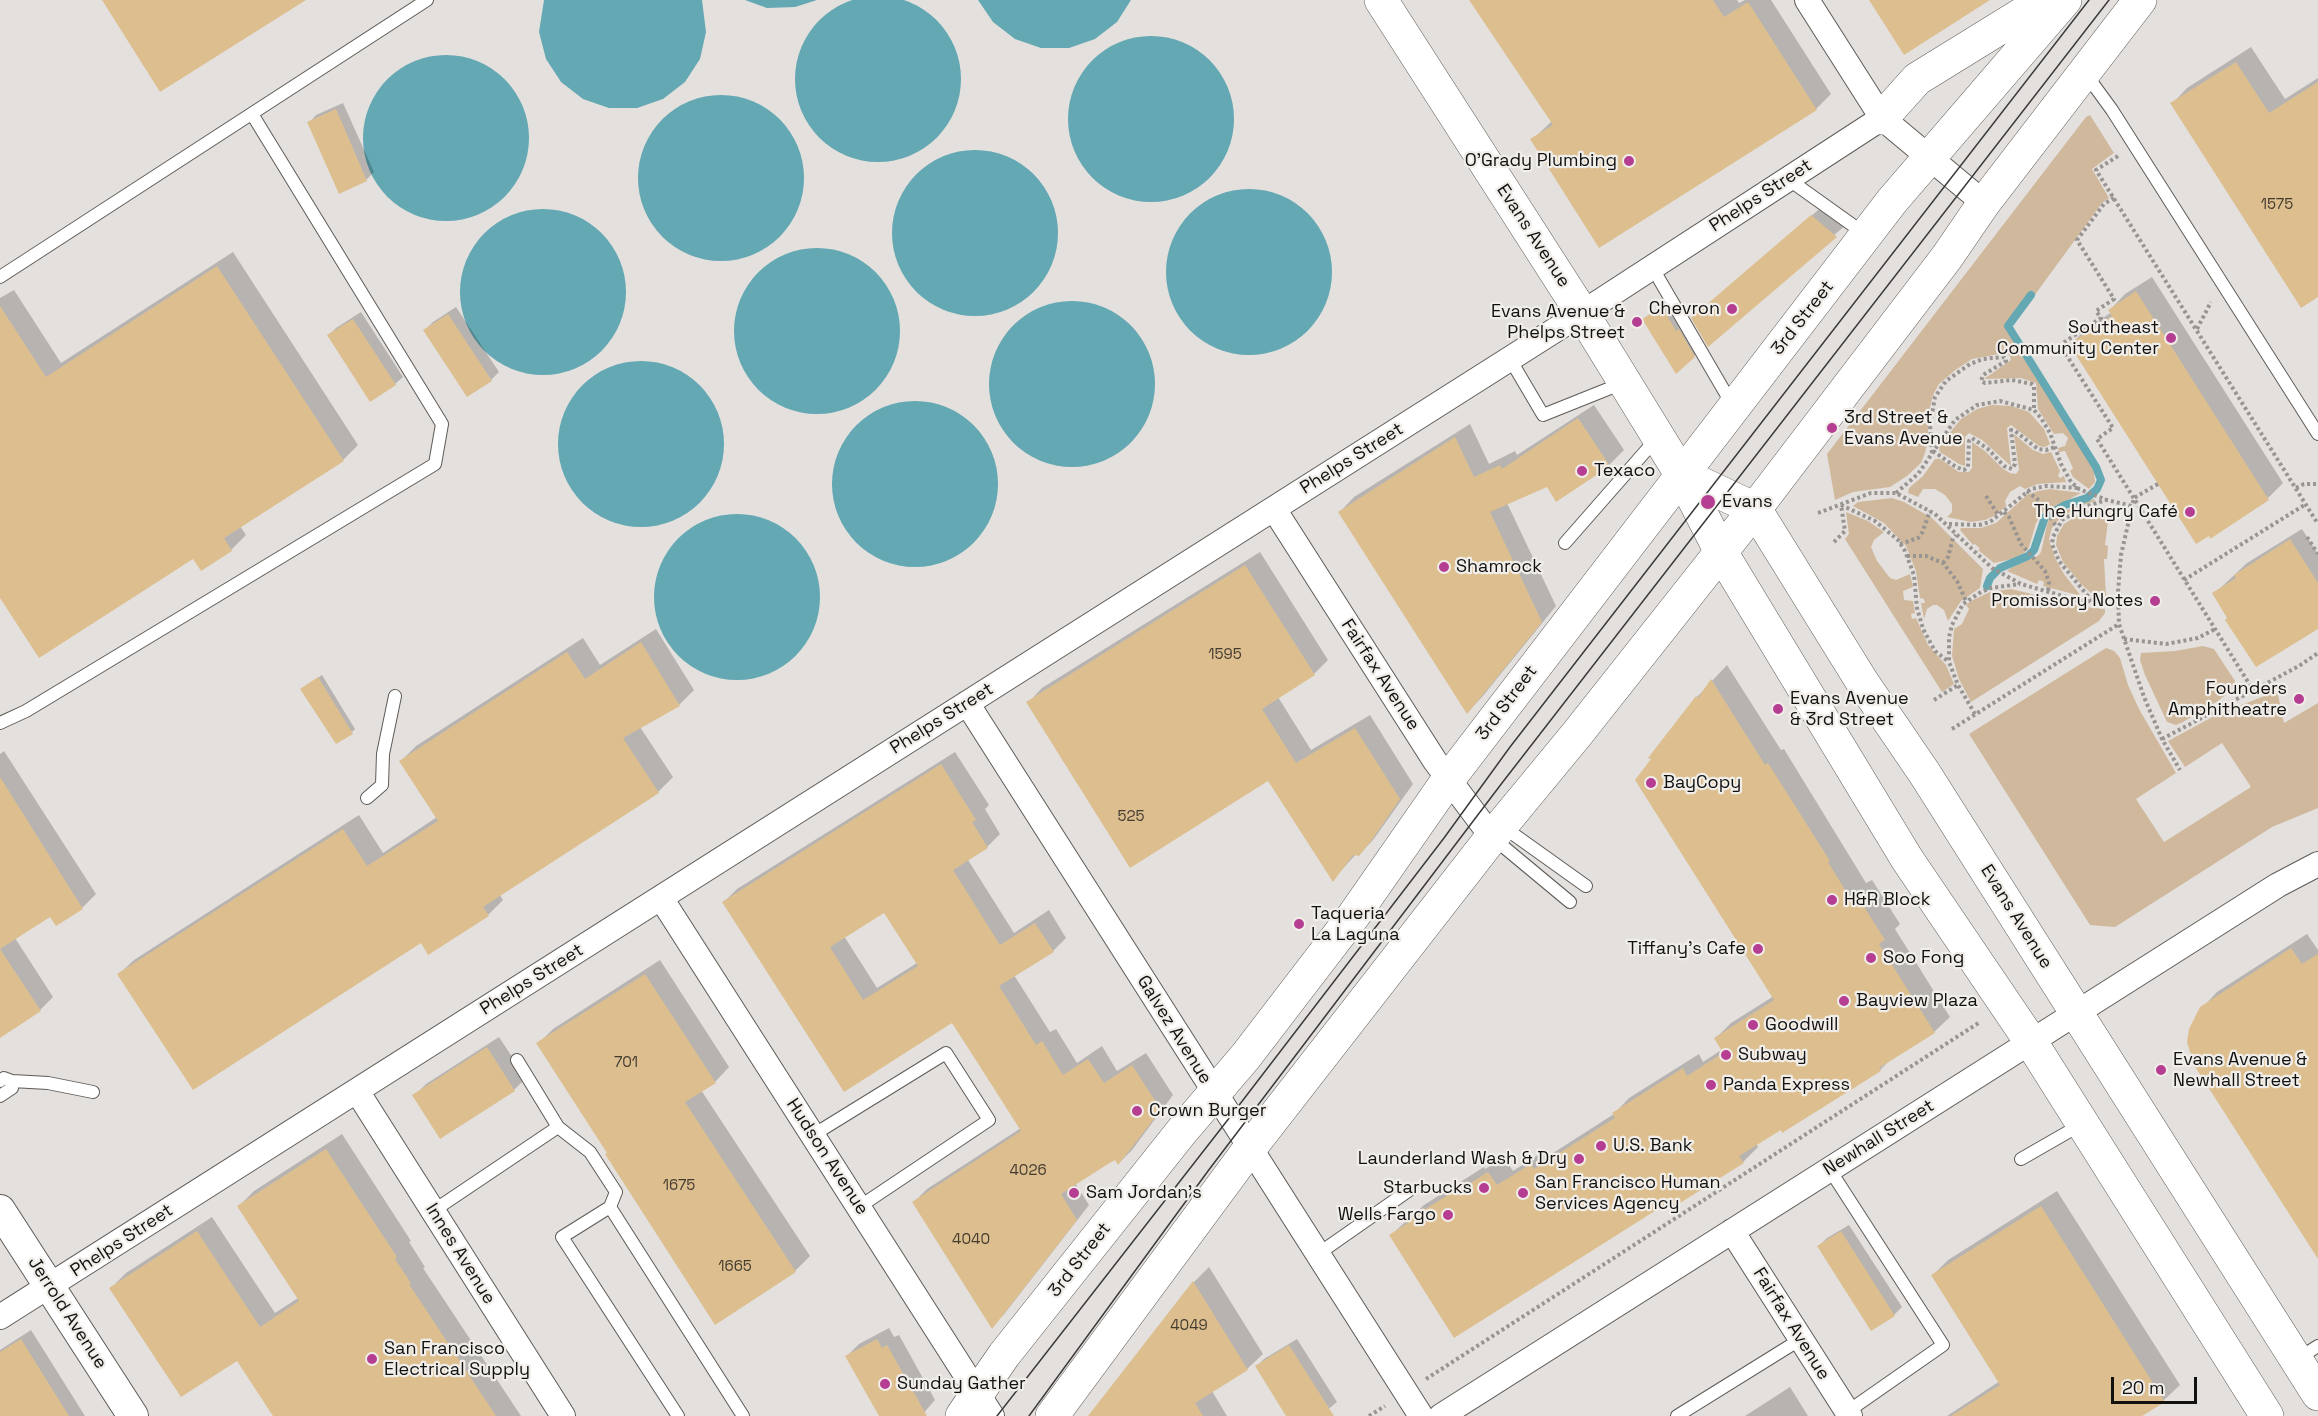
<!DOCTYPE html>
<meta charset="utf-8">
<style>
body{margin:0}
#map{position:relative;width:2318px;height:1416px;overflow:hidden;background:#e4e0dd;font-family:"Space Grotesk",sans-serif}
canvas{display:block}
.scale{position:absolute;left:2111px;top:1377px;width:86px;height:27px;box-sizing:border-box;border:3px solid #121110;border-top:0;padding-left:8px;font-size:18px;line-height:21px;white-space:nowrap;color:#121110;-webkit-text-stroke:4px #f1eeea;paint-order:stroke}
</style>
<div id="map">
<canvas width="2318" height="1416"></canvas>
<div class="scale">20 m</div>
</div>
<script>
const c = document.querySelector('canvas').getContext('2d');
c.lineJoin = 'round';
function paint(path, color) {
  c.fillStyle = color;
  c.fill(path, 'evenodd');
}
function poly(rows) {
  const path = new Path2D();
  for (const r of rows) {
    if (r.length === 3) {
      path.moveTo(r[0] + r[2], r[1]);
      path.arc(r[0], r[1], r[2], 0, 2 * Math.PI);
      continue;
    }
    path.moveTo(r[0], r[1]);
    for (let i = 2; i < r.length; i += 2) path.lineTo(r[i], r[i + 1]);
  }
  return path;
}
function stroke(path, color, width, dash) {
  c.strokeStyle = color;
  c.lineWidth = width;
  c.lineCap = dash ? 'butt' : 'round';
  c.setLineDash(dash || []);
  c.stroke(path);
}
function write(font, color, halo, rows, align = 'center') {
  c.font = font + ' "Space Grotesk",sans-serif';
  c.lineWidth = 4.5;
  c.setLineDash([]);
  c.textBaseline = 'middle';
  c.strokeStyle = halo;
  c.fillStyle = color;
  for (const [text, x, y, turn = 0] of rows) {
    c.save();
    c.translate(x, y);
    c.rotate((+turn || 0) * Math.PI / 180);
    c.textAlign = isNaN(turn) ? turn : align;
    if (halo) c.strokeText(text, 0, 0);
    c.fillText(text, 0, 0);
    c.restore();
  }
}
paint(poly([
 [2090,115,2114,153,2092,169,2109,198,2102,203,2034,296,2030,294,2005,327,2090,462,2094,473,2095,482,2089,489,2073,477,2070,471,2073,468,2065,451,2059,452,2058,448,2065,446,2068,438,2063,433,2054,434,2038,409,2036,383,2021,378,1984,379,2011,360,2010,356,2005,353,1972,359,1954,371,1939,384,1933,395,1928,415,1928,439,1925,453,1921,463,1907,476,1890,487,1853,492,1835,500,1827,454,2086,117],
 [1992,405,2011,406,2029,412,2044,429,2050,444,2045,447,2039,446,2011,425,2007,428,2011,466,1982,440,1969,433,1965,437,1965,466,1959,464,1940,452,1939,448,1944,440,1961,419,1977,409],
 [2014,434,2033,450,2043,454,2051,452,2060,471,2058,476,2060,478,2064,476,2066,482,2038,484,2025,489,2020,486,2010,492,2005,501,2006,506,1996,515,1985,520,1971,522,1947,517,1952,512,1952,504,1945,495,1935,489,1923,489,1918,497,1908,493,1909,488,1923,476,1935,459,1940,459,1959,472,1969,472,1972,468,1972,442,1985,451,2002,468,2010,473,2016,474,2019,470],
 [2050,489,2081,493,2043,513,2036,523,2029,547,2024,553,2012,559,1994,563,1978,550,1980,549,1975,544,1973,545,1960,530,1961,528,1981,528,1996,523,2027,495,2038,491],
 [1892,498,1904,502,1932,518,1983,569,1980,588,1961,601,1948,621,1944,610,1937,605,1933,605,1927,609,1924,619,1921,603,1925,603,1924,599,1920,598,1916,571,1906,546,1884,523,1853,506,1858,502],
 [2094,499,2095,501,2080,506,2060,518,2052,528,2049,539,2055,558,2064,574,2081,596,2043,586,2044,582,2039,580,2037,584,2007,571,2012,567,2038,556,2041,552,2048,521,2052,516],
 [2110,507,2105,545,2108,546,2107,559,2104,559,2106,596,2097,596,2091,593,2081,584,2063,562,2056,545,2057,536,2064,524,2083,512,2092,509],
 [1846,512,1868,521,1884,532,1874,540,1871,547,1877,561,1890,578,1896,580,1910,574,1913,587,1903,591,1904,600,1913,601,1915,613,1911,614,1912,619,1916,618,1928,645,1946,665,1954,684,1942,692,1845,539,1849,534],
 [2011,589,2085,607,2105,609,2105,613,2099,621,1971,702,1959,679,1952,656,1954,629,1962,624,1969,609,1966,605,1971,601,1990,592],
 [2203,646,2214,649,2235,681,2234,688,2218,701,2183,722,2176,725,2167,722,2145,675,2140,660,2141,653,2175,651],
 [2106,648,2114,651,2120,658,2128,685,2139,709,2176,773,2136,799,2164,842,2251,787,2222,743,2185,767,2168,741,2218,714,2275,692,2278,695,2284,723,2318,703,2318,808,2272,827,2115,927,2090,925,1969,734]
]), '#d0b89d');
paint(poly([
 [878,79,83],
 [544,0,702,0,706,32,700,59,685,82,663,99,637,108,609,108,583,99,561,82,546,59,539,32],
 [745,0,817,0,795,7,767,8],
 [978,0,1131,0,1117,22,1095,39,1069,48,1041,48,1015,39,993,22],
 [1151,119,83],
 [446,138,83],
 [721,178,83],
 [975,233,83],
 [1249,272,83],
 [543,292,83],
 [817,331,83],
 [1072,384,83],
 [641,444,83],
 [915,484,83],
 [737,597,83]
]), '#63a8b3');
paint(poly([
 [1471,0,1737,0,1739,3,1745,0,1771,0,1831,94,1816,109,1532,140,1552,121],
 [2251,47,2285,99,2318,78,2318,295,2172,104,2187,88],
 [343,103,374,172,366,180,309,123,316,115],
 [1824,205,1847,224,1708,344,1705,307],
 [233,252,358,445,343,460,240,526,246,535,231,550,0,596,0,298,14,290,61,363],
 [2152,277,2283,483,2268,498,2071,344,2086,329,2112,312,2110,310,2125,294],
 [1670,301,1702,349,1694,356,1644,319,1652,312],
 [456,307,499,372,491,380,468,395,425,330,433,322],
 [361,312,403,377,395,384,329,335,336,328],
 [1594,405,1624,450,1609,465,1547,486,1507,503,1556,606,1482,697,1468,712,1340,512,1354,497,1470,424,1489,464,1515,451,1517,455],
 [2302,529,2318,554,2318,627,2214,594,2247,563],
 [1260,552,1328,660,1314,674,1278,697,1311,750,1370,715,1413,784,1373,840,1359,855,1356,854,1333,880,1269,779,1028,703,1042,688],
 [656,629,694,690,679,705,640,727,673,777,658,792,499,894,503,900,488,915,421,941,119,974,134,960,359,815,383,853,437,817,401,761,416,746,583,638,600,665],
 [1727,665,1781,750,1784,749,1866,883,1872,880,1900,924,1895,929,1950,1017,1934,1032,1890,1060,1880,1070,1756,1143,1758,1147,1743,1162,1669,1200,1391,1235,1424,1205,1484,1167,1485,1169,1504,1158,1513,1171,1547,1149,1550,1155,1614,1114,1629,1098,1699,1054,1703,1062,1723,1049,1716,1038,1731,1023,1774,996,1697,697],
 [322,675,355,729,352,732,302,689],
 [4,751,96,894,82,908,57,924,51,915,15,938,53,997,40,1010,0,1036,0,754],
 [955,752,989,805,985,809,1000,834,987,847,968,860,1014,933,1049,910,1066,938,1053,951,1014,975,1050,1032,1056,1029,1077,1063,1102,1046,1117,1071,1146,1053,1173,1095,1132,1150,1119,1163,1116,1158,1075,1183,1089,1205,1005,1313,993,1326,914,1202,927,1189,1021,1128,953,1021,845,1090,724,902,737,889],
 [884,911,917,963,877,988,844,936],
 [2307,934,2318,950,2318,1256,2202,1008,2217,992],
 [660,960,729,1067,715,1082,701,1090,810,1256,795,1271,609,1153,538,1044,553,1029],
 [499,1037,526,1078,514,1090,441,1137,414,1096,426,1084],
 [342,1134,411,1241,409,1242,425,1267,423,1268,521,1416,275,1416,238,1359,111,1288,126,1273,212,1217,275,1313,298,1298,239,1206,254,1191],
 [2057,1191,2180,1385,2164,1400,2140,1416,1947,1416,2000,1381,1933,1275,1948,1260],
 [1849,1225,1902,1307,1894,1315,1871,1329,1819,1246,1827,1238],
 [1209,1267,1263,1354,1247,1369,1212,1391,1227,1416,1090,1416,1194,1282],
 [889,1328,894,1337,899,1335,935,1400,921,1416,880,1416,847,1356,859,1344],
 [31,1330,85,1416,0,1416,0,1350],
 [1297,1339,1337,1402,1320,1416,1288,1416,1257,1366,1264,1359],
 [1790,1387,1808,1416,1745,1416]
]), '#0003');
stroke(poly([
 [1987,586,1990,578,2000,568,2028,556,2034,550,2045,517,2065,505,2087,498,2097,489,2101,480,2096,467,2008,326,2031,295]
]), '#63a8b3', 8);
paint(poly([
 [102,0,306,0,160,92],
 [1469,0,1713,0,1724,17,1748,2,1817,110,1599,248,1530,139,1553,125],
 [1869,0,1990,0,1904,55],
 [2236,62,2269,113,2318,82,2318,297,2301,308,2170,103],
 [336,109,367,181,339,194,307,122],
 [1811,215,1837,237,1708,347,1691,318],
 [217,266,344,461,224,538,232,551,201,571,193,559,39,658,0,598,0,306,46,377],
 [2136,291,2269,500,2210,539,2209,536,2196,544,2069,344,2112,316,2108,310],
 [1662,307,1676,331,1679,329,1695,357,1676,374,1642,319],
 [448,314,492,381,467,397,423,330],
 [353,319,396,385,370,402,327,335],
 [1578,418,1610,466,1556,502,1547,487,1490,512,1542,622,1467,714,1338,512,1455,437,1474,477,1500,465,1502,469],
 [2290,539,2318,583,2318,629,2256,667,2225,620,2227,618,2212,593,2236,578,2234,575],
 [1245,565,1315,675,1262,709,1296,763,1355,728,1400,799,1371,841,1359,856,1353,855,1333,882,1268,781,1130,868,1026,702],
 [641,642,680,706,623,738,659,793,483,907,489,916,428,955,421,943,193,1090,117,974,343,829,367,866,438,821,399,761,567,652,585,679],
 [318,677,353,734,336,744,300,689],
 [1711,679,1765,765,1768,763,1830,861,1828,862,1850,898,1856,894,1885,940,1879,944,1935,1033,1879,1068,1881,1071,1782,1133,1781,1130,1739,1156,1744,1163,1672,1208,1669,1202,1454,1338,1389,1235,1408,1223,1406,1221,1469,1182,1469,1184,1488,1172,1497,1185,1531,1164,1534,1169,1615,1118,1612,1113,1683,1068,1687,1076,1723,1053,1714,1038,1774,1000,1635,780,1651,759,1648,758,1696,696,1698,698],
 [941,764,976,820,972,822,988,848,953,870,1000,945,1035,923,1054,952,999,986,1036,1045,1042,1041,1063,1075,1088,1059,1104,1083,1132,1065,1161,1110,1118,1165,1115,1160,1108,1164,1061,1194,1077,1220,992,1329,912,1202,1021,1131,986,1076,952,1023,844,1092,722,902],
 [884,913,918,966,863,1000,830,947],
 [0,777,83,909,56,926,50,917,0,949,41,1011,0,1038],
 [2291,948,2302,964,2318,954,2318,1259,2194,1065,2187,1042,2189,1029,2200,1007],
 [645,974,716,1083,685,1102,796,1272,715,1325,605,1154,607,1153,536,1043],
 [487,1047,515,1091,440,1139,412,1095],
 [326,1149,397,1257,395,1259,411,1283,409,1284,496,1416,273,1416,237,1361,181,1397,109,1288,197,1231,260,1327,299,1301,237,1206],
 [2041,1206,2165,1402,2142,1416,1951,1416,2000,1385,1931,1275],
 [1841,1231,1895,1316,1871,1331,1817,1246],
 [1193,1281,1248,1370,1195,1403,1203,1416,1088,1416],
 [21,1339,39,1368,69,1416,0,1416,0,1352],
 [877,1339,882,1348,887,1345,927,1416,879,1416,845,1356],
 [1289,1345,1334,1416,1286,1416,1255,1366]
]), '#ddbf8f');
const service = poly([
 [2085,73,2112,110,2318,434],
 [1788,179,1865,234],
 [1652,267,1733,406],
 [0,277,427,0],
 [1510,359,1543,415,1623,383],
 [1565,543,1657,438],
 [0,723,26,711,435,464,442,424,252,114],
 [367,798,382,785,383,754,395,696],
 [1502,826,1586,886],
 [1493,838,1570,902],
 [0,1081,4,1078,12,1081,48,1083,93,1092],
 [0,1096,12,1088,12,1081],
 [558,1127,590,1152,616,1192,610,1207,562,1237,678,1416],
 [813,1135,946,1053,989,1120,859,1207],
 [2021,1159,2082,1124],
 [1830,1170,1943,1345,1847,1412],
 [610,1207,743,1416],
 [433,1211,558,1127,517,1060],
 [1318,1254,1408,1191],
 [2296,1360,2318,1346],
 [1677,1416,1801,1339]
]);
const minor = poly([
 [1807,0,1882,118,1984,203],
 [1274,509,1435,761,1492,837],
 [967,703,1421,1416],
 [661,898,992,1416],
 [357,1091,563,1416],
 [1732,1231,1850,1416],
 [0,1317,1582,313,1882,118],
 [1441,1416,2278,885,2318,864]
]);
const tertiary = poly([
 [0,1210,133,1416]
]);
const secondary = poly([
 [1681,474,1755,509,1861,680,1925,774,2318,1394],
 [1681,474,1721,552,1907,859,2031,1042,2267,1416]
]);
const primary = poly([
 [1381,0,1582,313,1681,474],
 [1882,118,1917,79,2045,0],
 [962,1416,1004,1355,1182,1131,1246,1056,1354,915,1448,780,1892,201,2065,0],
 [1052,1416,1250,1148,1492,837,1577,734,1755,509,1947,257,1984,203,2140,0]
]);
stroke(service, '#5d5b58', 14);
stroke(minor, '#5d5b58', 26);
stroke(tertiary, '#5d5b58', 32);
stroke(secondary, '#5d5b58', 34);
stroke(primary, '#5d5b58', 34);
stroke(poly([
 [2118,156,2096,170,2318,524],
 [2114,198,2104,204,2077,240,2114,299,2096,311,2101,318,2060,345,2113,428,2097,439,2253,690],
 [2197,329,2211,302],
 [1933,451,1956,467,1964,470,1968,467,1969,441,1972,438,1988,449,2004,466,2012,469,2015,464,2011,430,2015,431,2038,449,2046,450,2055,447],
 [1932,453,1930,425,1935,397,1946,381,1970,364,1983,359,2004,357,2006,361,1983,375,1981,381,1985,383,2012,380,2032,384,2034,386,2034,410],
 [2158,484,2134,498,2121,555,2118,592,2119,624,2144,697,2162,739,2180,770],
 [2296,488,2304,484,2318,484],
 [2027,491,2042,503,2057,528],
 [1896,493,1918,474,1955,420,1977,405,2000,401,2034,410,2041,418,2050,433,2061,464,2071,482,2079,489,2107,500,2132,506],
 [1986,496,1999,516],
 [1841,505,1875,521,1898,540,1905,551,1914,575,1917,608,1923,629,1935,651,1949,662],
 [2004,512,2009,517,2021,544,2045,571,2049,582,2048,592],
 [1818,513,1871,493,1896,493,1935,514,1992,568,2021,584,2077,600,2118,604],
 [1949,524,1979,525,1990,522,2031,489,2046,486,2078,488],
 [2307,537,2318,554],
 [1834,542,1845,531,1841,505],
 [1900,544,1918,538,1922,533,1930,511],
 [1907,556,1926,556,1943,563,1957,581,1966,601],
 [1943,563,1948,557,1953,538,1956,535],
 [2184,580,2306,504],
 [2092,601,2059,561,2052,544,2053,537,2062,520,2087,506,2106,500],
 [2124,639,2166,644,2198,638,2215,629],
 [1934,700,1958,685],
 [1975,714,1958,685,1949,662,1949,637,1952,625,1963,604,1981,592,1991,588,2020,584],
 [1952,729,2119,624],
 [2162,739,2299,666,2318,653],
 [1426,1379,1980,1022],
 [1369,1416,1385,1406]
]), '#979491', 4, [3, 3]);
stroke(service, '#fff', 12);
stroke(minor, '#fff', 24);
stroke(tertiary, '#fff', 30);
stroke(secondary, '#fff', 33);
stroke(primary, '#fff', 33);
stroke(poly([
 [997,1416,1230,1117,1444,838,1510,747,2089,0],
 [1029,1416,1208,1171,1502,783,2109,0]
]), '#3c3a39', 1.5);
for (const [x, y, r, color] of [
 [1629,161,6,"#b53d92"],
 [1732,309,6,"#b53d92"],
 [1637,322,6,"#b53d92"],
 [2171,338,6,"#b53d92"],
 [1832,428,6,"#b53d92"],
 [1582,471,6,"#b53d92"],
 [1708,502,8,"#b53d92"],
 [2190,512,6,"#b53d92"],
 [1444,567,6,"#b53d92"],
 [2155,601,6,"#b53d92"],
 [2299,699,6,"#b53d92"],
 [1778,709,6,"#b53d92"],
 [1651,783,6,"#b53d92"],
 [1832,900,6,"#b53d92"],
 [1299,924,6,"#b53d92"],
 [1758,949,6,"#b53d92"],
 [1871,958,6,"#b53d92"],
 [1844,1001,6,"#b53d92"],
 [1753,1025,6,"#b53d92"],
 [1726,1055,6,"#b53d92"],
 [2161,1070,6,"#b53d92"],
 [1711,1085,6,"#b53d92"],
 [1137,1111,6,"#b53d92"],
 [1601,1146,6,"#b53d92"],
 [1579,1159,6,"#b53d92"],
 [1484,1188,6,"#b53d92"],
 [1074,1193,6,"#b53d92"],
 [1523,1193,6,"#b53d92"],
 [1448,1215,6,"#b53d92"],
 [372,1359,6,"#b53d92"],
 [885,1384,6,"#b53d92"]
]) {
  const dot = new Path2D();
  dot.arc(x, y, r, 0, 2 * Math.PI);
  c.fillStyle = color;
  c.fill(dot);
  stroke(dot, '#f1eeea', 2);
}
write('15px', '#453c30', null, [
 ["1575",2277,205],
 ["1595",1225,655],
 ["525",1131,817],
 ["701",626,1063],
 ["4026",1028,1171],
 ["1675",679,1186],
 ["4040",971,1240],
 ["1665",735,1267],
 ["4049",1189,1326]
]);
write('18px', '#121110', '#f1eeea', [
 ["O'Grady Plumbing",1617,161,"right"],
 ["Chevron",1720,309,"right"],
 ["Evans Avenue &",1625,312,"right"],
 ["Phelps Street",1625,333,"right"],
 ["Southeast",2159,328,"right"],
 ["Community Center",2159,349,"right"],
 ["3rd Street &",1844,418],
 ["Evans Avenue",1844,439],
 ["Texaco",1594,471],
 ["Evans",1722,502],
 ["The Hungry Café",2178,512,"right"],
 ["Shamrock",1456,567],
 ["Promissory Notes",2143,601,"right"],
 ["Founders",2287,689,"right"],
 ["Amphitheatre",2287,710,"right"],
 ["Evans Avenue",1790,699],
 ["& 3rd Street",1790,720],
 ["BayCopy",1663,783],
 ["H&R Block",1844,900],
 ["Taqueria",1311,914],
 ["La Laguna",1311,935],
 ["Tiffany's Cafe",1746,949,"right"],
 ["Soo Fong",1883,958],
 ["Bayview Plaza",1856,1001],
 ["Goodwill",1765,1025],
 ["Subway",1738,1055],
 ["Evans Avenue &",2173,1060],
 ["Newhall Street",2173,1081],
 ["Panda Express",1723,1085],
 ["Crown Burger",1149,1111],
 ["U.S. Bank",1613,1146],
 ["Launderland Wash & Dry",1567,1159,"right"],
 ["San Francisco Human",1535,1183],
 ["Services Agency",1535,1204],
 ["Starbucks",1472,1188,"right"],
 ["Sam Jordan's",1086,1193],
 ["Wells Fargo",1436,1215,"right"],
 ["San Francisco",384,1349],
 ["Electrical Supply",384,1370],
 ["Sunday Gather",897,1384]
], 'left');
write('18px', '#121110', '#f1eeea', [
 ["Phelps Street",1761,196,-33],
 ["Evans Avenue",1533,236,57],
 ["3rd Street",1803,318,-52],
 ["Phelps Street",1352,459,-32],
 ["Fairfax Avenue",1380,675,57],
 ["3rd Street",1507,703,-53],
 ["Phelps Street",942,719,-32],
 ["Evans Avenue",2016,917,58],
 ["Phelps Street",532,980,-32],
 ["Galvez Avenue",1174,1030,58],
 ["Newhall Street",1879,1138,-32],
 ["Hudson Avenue",827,1157,57],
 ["Phelps Street",122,1241,-33],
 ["Innes Avenue",460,1254,58],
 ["3rd Street",1080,1260,-52],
 ["Jerrold Avenue",67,1313,57],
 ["Fairfax Avenue",1791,1324,58]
]);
</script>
